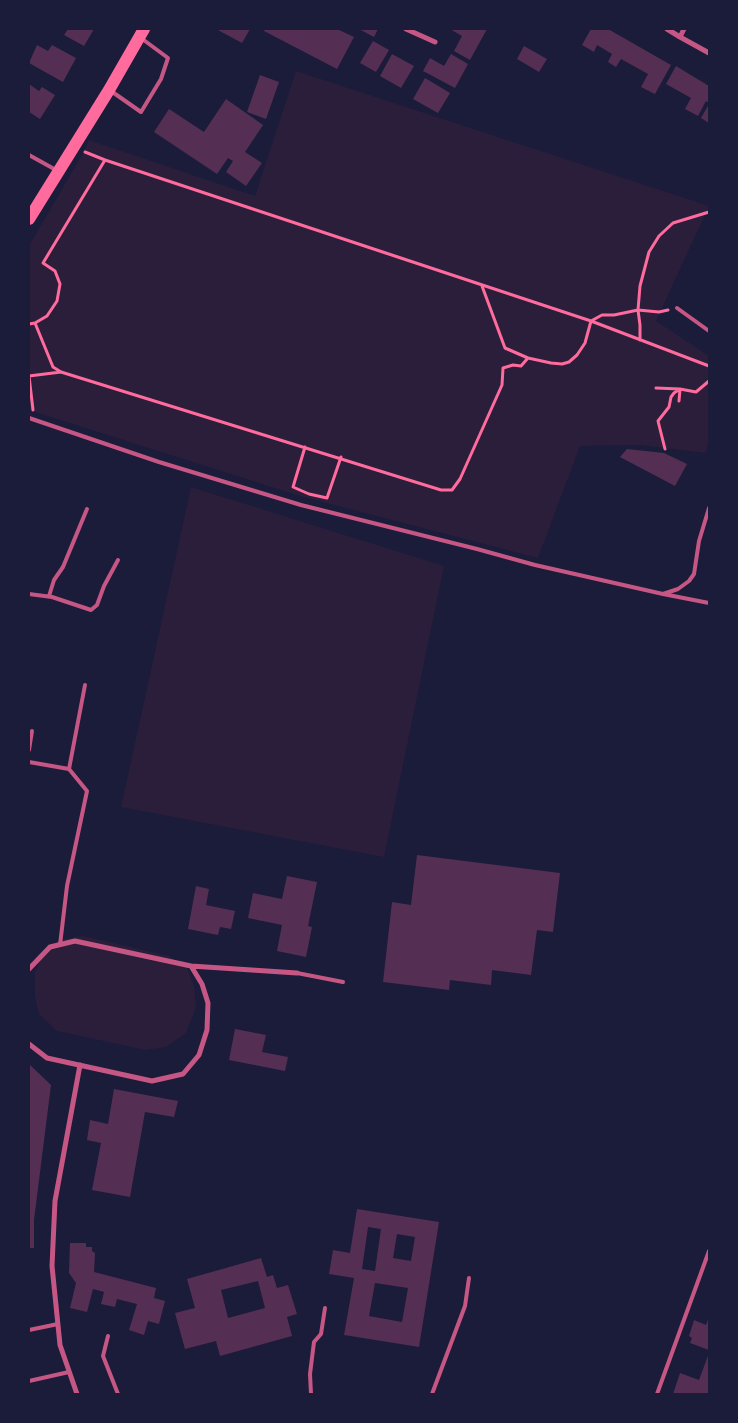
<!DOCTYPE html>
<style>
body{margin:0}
#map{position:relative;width:738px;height:1423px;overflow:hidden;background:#1b1b3a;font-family:"Open Sans",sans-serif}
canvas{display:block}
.frame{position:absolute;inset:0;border:30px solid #1b1b3a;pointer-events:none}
</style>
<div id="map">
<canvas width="738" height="1423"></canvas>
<div class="frame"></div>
</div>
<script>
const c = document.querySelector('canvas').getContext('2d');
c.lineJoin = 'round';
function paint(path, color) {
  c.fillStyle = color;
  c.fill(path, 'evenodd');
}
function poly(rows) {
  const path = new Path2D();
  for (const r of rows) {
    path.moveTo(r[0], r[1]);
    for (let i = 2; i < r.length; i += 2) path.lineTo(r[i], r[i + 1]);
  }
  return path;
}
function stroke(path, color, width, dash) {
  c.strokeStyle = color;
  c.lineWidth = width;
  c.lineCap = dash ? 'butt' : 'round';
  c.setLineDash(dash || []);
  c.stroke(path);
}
paint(poly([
 [296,71,709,206,656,321,709,356,709,436,706,453,639,445,580,446,538,558,300,496,29,410,29,246,83,153,89,140,255,196],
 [191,487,444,566,384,857,121,807],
 [83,936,169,956,187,968,194,986,196,1007,186,1033,166,1047,145,1050,57,1031,39,1014,35,996,35,972,44,953,59,940]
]), '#2a1e3b');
paint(poly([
 [68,29,94,29,84,46,64,35],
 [216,29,250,29,242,43],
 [265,29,337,29,354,37,337,69,264,31],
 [359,29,378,29,374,37],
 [450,29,487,29,470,60,454,51,462,36],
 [591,29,608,29,671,65,655,94,641,87,648,74,621,59,616,67,608,62,612,54,597,45,594,52,582,45],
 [373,41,389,50,376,72,360,63],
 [37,45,48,51,52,45,76,58,63,82,29,63],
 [524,46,547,59,539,72,517,59],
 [392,54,414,66,401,88,380,76],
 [451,54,468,64,455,88,423,71,430,58,444,66],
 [676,66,709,86,709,103,706,101,698,116,685,109,691,98,666,84],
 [260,75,279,82,266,119,247,112],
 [425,78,450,93,438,113,413,99],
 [29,84,39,91,42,87,55,95,40,119,29,112],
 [226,99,263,125,245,152,262,163,246,186,226,172,233,161,228,158,217,174,154,132,169,109,204,132],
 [709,104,709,123,701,118],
 [627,449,664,453,687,464,675,486,620,457],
 [417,855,560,873,553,932,537,930,531,975,492,970,491,985,450,980,449,990,383,982,392,902,411,905],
 [287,876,317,882,308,926,312,927,306,957,277,951,282,925,248,918,253,893,282,899],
 [196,886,209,889,206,905,235,911,231,929,220,927,218,935,188,929],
 [235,1029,266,1035,262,1052,288,1057,285,1071,229,1060],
 [29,1064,51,1085,34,1220,34,1248,29,1248],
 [114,1089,178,1101,174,1117,145,1112,130,1197,92,1190,101,1143,87,1140,90,1120,108,1124],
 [357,1209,439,1222,419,1347,344,1335,354,1278,329,1274,333,1250,350,1253],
 [368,1227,381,1229,375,1271,362,1269],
 [397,1234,415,1237,411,1261,393,1258],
 [375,1283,408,1288,402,1322,369,1316],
 [70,1243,86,1243,86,1247,92,1247,92,1251,95,1253,94,1272,156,1288,154,1298,165,1301,159,1324,148,1321,144,1335,129,1330,137,1304,117,1299,115,1307,101,1304,104,1292,93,1289,87,1312,70,1308,76,1283,69,1273],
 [261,1258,267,1277,273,1275,277,1288,288,1285,297,1314,287,1317,292,1336,220,1356,216,1341,185,1349,175,1313,195,1308,187,1279],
 [258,1281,265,1308,228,1318,221,1290],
 [709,1317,709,1350,690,1343,692,1338,689,1336,694,1320,706,1325],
 [709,1353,709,1394,673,1394,680,1373,699,1380]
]), '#542f53');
stroke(poly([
 [85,152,105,160,591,321,709,366],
 [482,286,505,348,528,358,551,363,562,364,569,362,577,355,585,343,591,321,602,315,614,315,638,310,659,312,668,310],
 [35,323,53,367,61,372,441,490,452,490,460,479,502,385,503,368,513,365,521,366,528,358],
 [29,324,35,323,47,316,57,301,60,284,55,271,43,263,105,160],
 [640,340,640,325,638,310,640,286,649,252,659,236,673,223,709,212],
 [29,376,33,410],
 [29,376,61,372],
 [656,388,680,389,674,393,671,397,669,407,658,421,665,449],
 [679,401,680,389,696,392,709,381],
 [305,447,293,487,309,494,327,498,341,457]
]), '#ff6b9d', 3);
stroke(poly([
 [111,91,141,112,161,79,168,58,141,38],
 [29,155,56,170],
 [677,308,709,331],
 [29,418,159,462,301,505,477,549,535,565,663,594],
 [709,508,699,541,694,574,689,581,678,589,663,594,709,603],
 [29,594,52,597,91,610,97,605,104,586,118,560],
 [49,596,54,580,63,567,87,509],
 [29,750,32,731],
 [29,762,69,769,87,791,67,886,60,945],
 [69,769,85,685],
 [297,973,343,982],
 [29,1330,58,1324],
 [108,1336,103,1356,118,1394],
 [29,1381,69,1372],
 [311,1394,310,1374,314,1342,321,1334,325,1308],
 [432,1394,465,1306,469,1278],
 [657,1394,709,1251]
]), '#c65784', 4);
stroke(poly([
 [406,29,435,42],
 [667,29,680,37,684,29],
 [680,37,709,53],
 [191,966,297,973],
 [29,969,50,947,75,941,191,966,202,984,208,1003,207,1030,199,1055,183,1074,152,1081,47,1058,29,1044],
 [77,1394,60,1345,52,1266,55,1201,80,1065]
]), '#c65784', 5);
stroke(poly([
 [29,219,109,90,144,29]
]), '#ff6b9d', 12);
</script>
